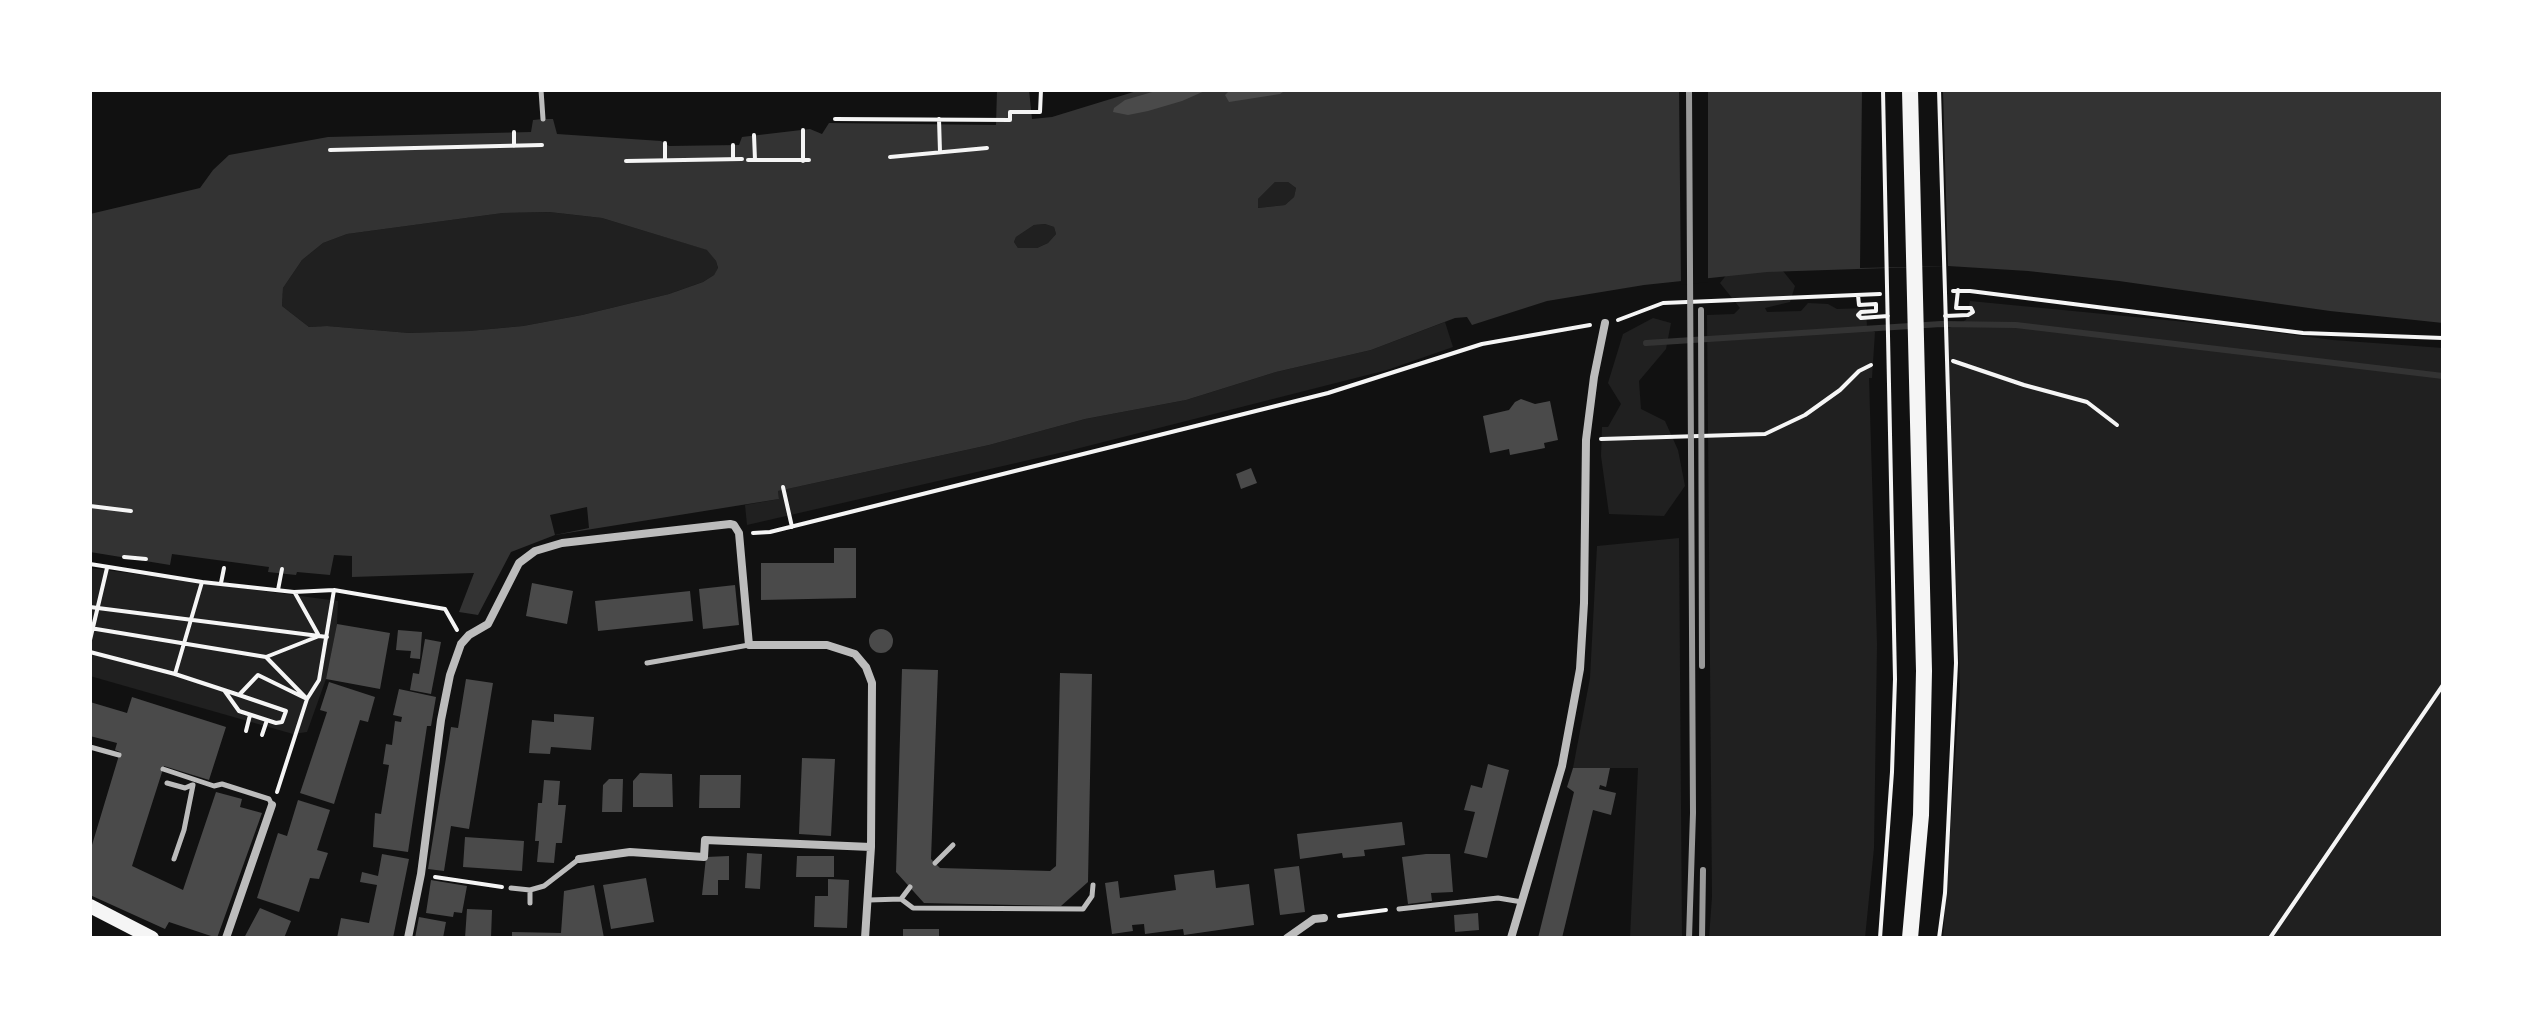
<!DOCTYPE html>
<style>
body{margin:0}
#map{position:relative;width:2533px;height:1028px;overflow:hidden;background:#111;font-family:"DejaVu Sans",sans-serif}
canvas{display:block}
.frame{position:absolute;inset:0;border:92px solid #fff;pointer-events:none}
</style>
<div id="map">
<canvas width="2533" height="1028"></canvas>
<div class="frame"></div>
</div>
<script>
const c = document.querySelector('canvas').getContext('2d');
c.lineJoin = 'round';
function paint(path, color) {
  c.fillStyle = color;
  c.fill(path, 'evenodd');
}
function poly(rows) {
  const path = new Path2D();
  for (const r of rows) {
    if (r.length === 3) {
      path.moveTo(r[0] + r[2], r[1]);
      path.arc(r[0], r[1], r[2], 0, 2 * Math.PI);
      continue;
    }
    path.moveTo(r[0], r[1]);
    for (let i = 2; i < r.length; i += 2) path.lineTo(r[i], r[i + 1]);
  }
  return path;
}
function stroke(path, color, width, dash) {
  c.strokeStyle = color;
  c.lineWidth = width;
  c.lineCap = dash ? 'butt' : 'round';
  c.setLineDash(dash || []);
  c.stroke(path);
}
paint(poly([
 [1275,182,1288,182,1296,188,1294,197,1285,205,1258,208,1258,199],
 [549,212,602,218,708,250,716,261,718,269,714,275,703,282,669,294,582,315,523,326,469,331,409,333,327,326,309,327,282,306,283,288,302,260,323,243,347,234,503,213],
 [1045,224,1054,227,1056,234,1048,243,1037,248,1018,248,1014,242,1016,237,1034,225],
 [1743,254,1775,261,1795,286,1790,302,1765,308,1767,312,1801,311,1808,303,1828,304,1837,309,1866,308,1867,327,1875,332,1872,378,1869,378,1877,644,1874,848,1865,938,1709,938,1712,897,1707,315,1734,314,1740,308,1720,283],
 [1970,301,2217,325,2333,340,2443,348,2443,938,1943,938,1960,687,1947,329,1966,320],
 [1653,318,1671,323,1666,349,1639,381,1641,409,1665,421,1678,450,1685,486,1664,516,1609,514,1601,456,1602,427,1608,427,1621,404,1608,383,1623,334],
 [1445,322,1453,347,1387,370,1068,451,747,525,745,505,779,499,778,491,989,445,1085,419,1186,400,1276,372,1371,350],
 [1679,538,1682,938,1630,938,1638,768,1573,768,1590,678,1597,546],
 [90,568,338,601,337,624,326,679,307,732,293,734,90,676]
]), '#202020');
paint(poly([
 [997,90,1029,90,1032,119,1052,117,1140,90,2443,90,2443,323,2330,311,2119,281,2028,271,1948,266,1767,272,1644,285,1547,301,1472,325,1467,317,1455,318,1371,350,1276,372,1186,400,1085,419,989,445,778,491,779,499,555,535,511,552,478,615,459,612,474,573,352,577,352,556,334,555,330,575,297,572,296,575,268,572,269,567,172,554,170,565,90,552,90,214,200,188,213,170,229,155,328,137,531,132,533,120,543,119,553,119,557,134,661,141,669,146,739,145,742,137,810,129,822,134,829,123,996,125],
 [1275,182,1288,182,1296,188,1294,197,1285,205,1258,208,1258,199],
 [549,212,602,218,707,250,716,261,718,268,714,275,703,282,669,294,582,315,523,326,469,331,409,333,327,326,309,327,282,306,283,288,302,260,323,243,347,234,503,213],
 [1045,224,1054,227,1056,234,1048,243,1037,248,1018,248,1014,242,1016,237,1034,225]
]), '#333');
paint(poly([
 [1679,90,1708,90,1708,282,1681,285],
 [1862,90,1943,90,1948,266,1860,268],
 [587,507,589,528,555,535,550,515]
]), '#111');
stroke(poly([
 [1646,343,1941,324,2016,325,2443,376]
]), '#333', 6);
paint(poly([
 [1159,90,1207,90,1182,101,1148,111,1128,115,1113,112,1114,108,1125,100],
 [1230,90,1286,90,1280,94,1229,102,1225,95],
 [1521,399,1535,404,1550,401,1558,440,1544,443,1545,448,1510,455,1509,449,1490,453,1483,416,1509,410,1515,402],
 [1251,468,1257,483,1241,489,1236,474],
 [834,548,856,548,856,598,761,600,761,563,834,563],
 [532,583,573,591,567,624,526,616],
 [735,585,739,625,703,629,699,589],
 [690,591,693,621,598,631,595,601],
 [337,624,390,633,380,689,326,679],
 [881,641,12],
 [398,630,422,632,420,659,410,658,411,651,396,650],
 [425,639,441,642,431,694,410,690,413,673,419,674],
 [902,669,938,670,931,859,940,868,1050,871,1056,866,1060,673,1092,674,1088,882,1061,906,924,903,896,872],
 [466,679,493,683,469,829,451,826,444,871,428,869,451,727,458,728],
 [329,682,375,697,368,722,360,720,334,804,300,793,327,712,320,710],
 [399,689,436,697,431,726,427,726,408,852,373,847,375,813,381,814,389,765,383,764,386,744,392,745,395,721,401,722,402,717,393,715],
 [132,697,226,727,209,780,164,766,132,866,183,890,216,792,242,799,240,807,262,813,217,938,169,922,165,929,90,895,90,844,92,845,120,752,115,750,117,743,90,736,90,702,127,713],
 [554,714,594,717,591,750,551,747,550,754,529,753,532,720,554,722],
 [802,758,835,759,831,836,799,834],
 [1488,764,1509,770,1487,858,1464,853,1475,812,1464,810,1471,785,1482,788],
 [1573,768,1610,768,1606,787,1600,785,1599,789,1616,793,1611,815,1593,810,1562,938,1538,938,1574,792,1567,787],
 [640,773,672,774,673,807,633,807,633,781],
 [700,775,741,775,740,808,699,808],
 [609,779,623,779,622,812,602,812,603,785],
 [544,780,560,781,558,805,566,805,562,843,556,843,554,863,537,862,539,841,535,841,538,803,542,803],
 [298,800,330,810,317,850,328,853,319,879,310,878,299,912,257,898,278,833,287,836],
 [1402,822,1405,845,1364,850,1365,856,1343,858,1342,853,1300,859,1297,834],
 [465,837,524,841,522,871,463,867],
 [747,853,762,854,760,889,745,888],
 [382,854,409,859,393,938,337,938,341,918,369,923,377,885,360,882,362,872,378,876],
 [1426,854,1450,854,1453,892,1431,893,1432,901,1408,904,1402,857],
 [729,856,729,880,718,880,718,895,702,895,706,857],
 [797,856,834,856,834,877,796,877],
 [1299,866,1305,912,1280,915,1274,869],
 [1214,870,1216,888,1249,884,1254,925,1184,935,1183,929,1145,934,1144,924,1132,925,1133,931,1112,934,1105,883,1118,881,1120,898,1176,890,1174,875],
 [646,878,654,922,611,929,603,885],
 [828,879,849,880,847,928,814,927,815,896,828,896],
 [431,880,467,886,462,913,454,912,453,917,426,913],
 [594,885,604,938,512,938,512,932,561,933,564,891],
 [260,908,291,921,284,938,244,938],
 [467,909,492,910,491,938,465,938],
 [1478,913,1479,930,1455,932,1454,915],
 [419,917,446,922,443,938,415,938],
 [903,929,939,929,939,938,903,938]
]), '#4a4a4a');
stroke(poly([
 [1939,90,1956,663,1945,893,1939,938],
 [835,119,1010,120,1010,112,1040,112,1041,90],
 [939,119,940,152],
 [754,135,755,160],
 [514,146,514,132],
 [330,150,542,145],
 [890,157,987,148],
 [733,159,733,145],
 [665,160,665,143],
 [748,160,809,160],
 [626,161,742,159],
 [803,161,803,130],
 [1953,291,1970,291,2303,333,2443,338],
 [1858,295,1859,305,1876,304,1876,311,1861,312,1858,315,1861,318,1888,316],
 [1945,316,1968,315,1973,312,1971,308,1956,308,1958,290],
 [1618,320,1663,303,1880,294],
 [1953,361,2024,385,2087,402,2117,425],
 [1601,439,1765,434,1805,415,1840,390,1859,371,1871,365],
 [783,487,792,527],
 [90,506,131,511],
 [753,533,770,532,1328,393,1482,344,1590,325],
 [124,557,146,559],
 [90,564,202,582,294,592,334,590,445,609,457,630],
 [221,583,224,568],
 [278,590,282,569],
 [90,607,327,637],
 [90,628,266,657],
 [90,640,107,568],
 [90,652,175,674,239,695,258,675,307,699,319,680,334,590],
 [175,674,202,582],
 [224,690,239,711,276,723,282,722,286,711,239,695],
 [246,731,250,715],
 [262,735,267,720],
 [277,792,307,699,266,657,319,636,295,593],
 [435,877,502,887],
 [1339,916,1386,910],
 [1880,938,1892,772,1895,679,1883,90],
 [2270,938,2443,685]
]), '#f5f5f5', 4);
stroke(poly([
 [541,90,543,119],
 [647,663,749,645],
 [90,747,119,755],
 [163,769,214,786,222,784,269,799,272,805],
 [167,783,185,788,192,785],
 [174,859,184,830,193,785],
 [935,863,953,845],
 [511,888,530,890,544,886,579,859],
 [901,899,910,887],
 [869,900,901,899,913,908,1083,909,1092,896,1093,885],
 [530,903,530,890],
 [1399,909,1498,898,1522,902]
]), '#bcbcbc', 5);
stroke(poly([
 [579,859,630,852,704,857,705,840,871,847],
 [226,938,272,805],
 [408,938,421,874,441,720,450,675,461,644,469,635,488,624,519,563,535,551,562,543,730,524,734,525,739,533,749,645,827,645,855,654,866,667,872,683,871,847,865,938],
 [1287,938,1314,919,1324,918],
 [1511,938,1562,766,1580,669,1584,603,1586,440,1594,377,1605,323]
]), '#bcbcbc', 8);
stroke(poly([
 [90,906,152,938]
]), '#f5f5f5', 14);
stroke(poly([
 [1910,938,1921,815,1924,671,1910,90]
]), '#f5f5f5', 16);
stroke(poly([
 [1689,90,1693,813,1689,938],
 [1701,310,1702,666],
 [1702,938,1703,870]
]), '#9a9a9a', 6);
</script>
